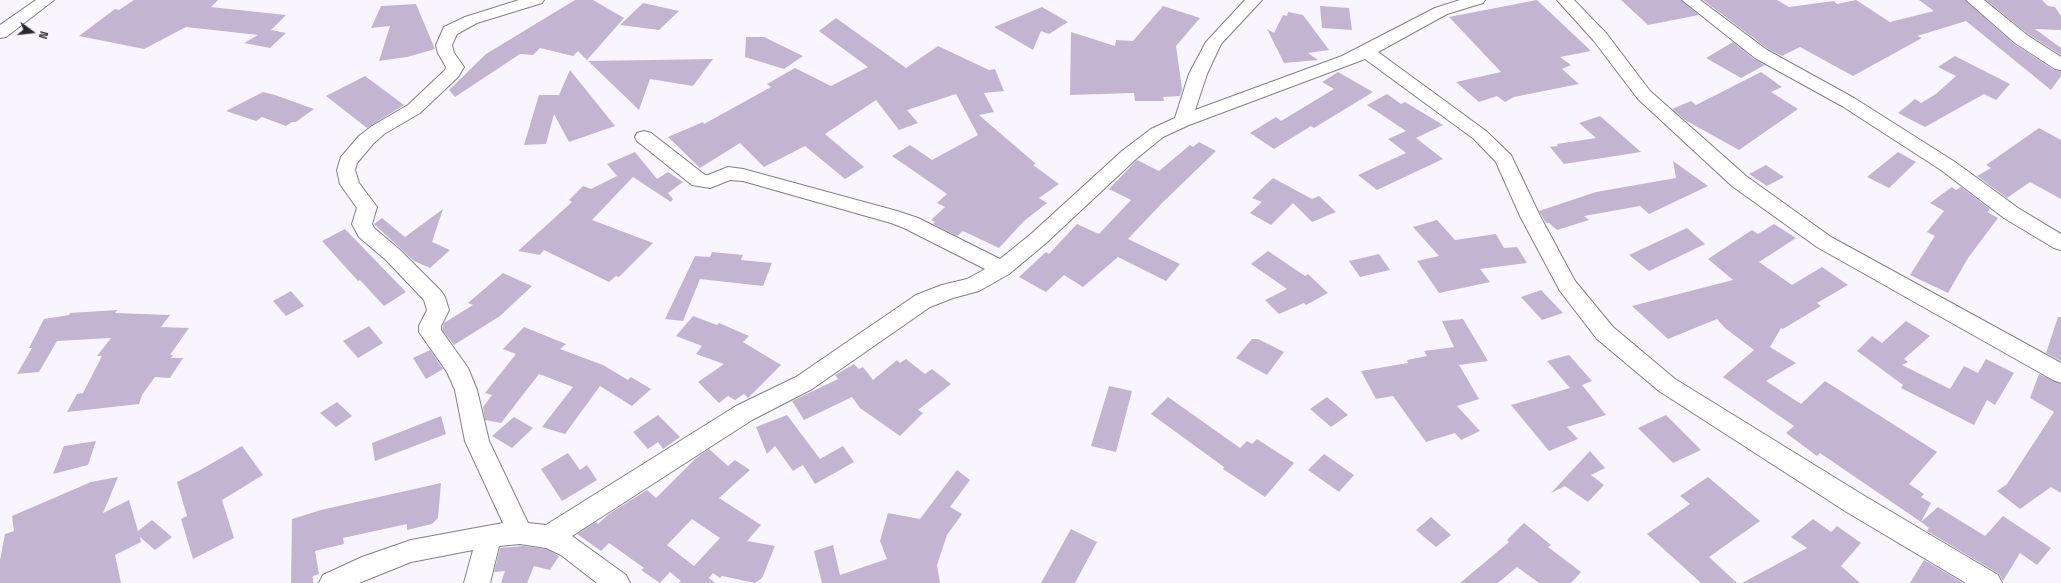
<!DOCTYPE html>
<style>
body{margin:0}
#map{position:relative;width:2061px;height:583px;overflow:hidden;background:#f9f5fe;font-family:"Space Grotesk",sans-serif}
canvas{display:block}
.north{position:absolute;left:12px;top:12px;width:40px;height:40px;-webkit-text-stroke:3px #f9f5fe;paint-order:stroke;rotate:105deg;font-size:11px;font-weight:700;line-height:16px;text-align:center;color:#2b292e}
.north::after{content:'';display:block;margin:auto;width:14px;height:18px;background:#2b292e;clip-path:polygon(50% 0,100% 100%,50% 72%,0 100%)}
</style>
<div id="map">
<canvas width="2061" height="583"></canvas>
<div class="north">N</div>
</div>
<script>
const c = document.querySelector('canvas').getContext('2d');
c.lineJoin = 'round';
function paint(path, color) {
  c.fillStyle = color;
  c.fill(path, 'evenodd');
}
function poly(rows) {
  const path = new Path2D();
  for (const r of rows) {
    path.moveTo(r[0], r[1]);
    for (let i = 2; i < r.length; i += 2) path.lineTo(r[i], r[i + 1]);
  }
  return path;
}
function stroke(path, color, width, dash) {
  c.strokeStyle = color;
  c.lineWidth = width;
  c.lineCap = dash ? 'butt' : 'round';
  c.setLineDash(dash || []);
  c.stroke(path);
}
paint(poly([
 [134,0,218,0,211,7,286,15,271,30,286,33,270,48,244,43,258,35,186,27,144,49,79,36,115,9,119,10],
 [575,0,593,0,624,18,587,60,578,51,573,56,540,48,533,55,520,54,455,97,449,90,486,54],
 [1537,0,1591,51,1560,57,1571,65,1562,69,1579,84,1514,97,1505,102,1497,96,1479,102,1456,82,1501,72,1449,17],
 [1621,0,1681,0,1699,15,1648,25],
 [1703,0,1777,0,1789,7,1834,1,1837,4,1856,0,1890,22,1934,11,1919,0,1965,0,2014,44,2054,70,2061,71,2061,76,2051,90,1966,21,1917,36,1922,38,1853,76,1800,47,1782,56,1768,49],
 [1986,0,2042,0,2048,6,2055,7,2061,16,2061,30,2035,29,2061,48,2061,55,2028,34],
 [643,3,679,11,659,30,620,25],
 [416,4,435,49,407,57,379,61,390,26,371,28,381,6],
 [1163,6,1200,18,1176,46,1182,89,1180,96,1163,97,1164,101,1135,101,1134,93,1070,95,1071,32,1115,46,1116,40,1133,41],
 [1320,6,1349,8,1352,30,1322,28],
 [1042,7,1068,22,1049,34,1041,31,1033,50,994,27],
 [1288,12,1303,15,1329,50,1308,53,1318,60,1284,63,1267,29,1274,33,1283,15,1287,16],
 [836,18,906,68,938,46,989,70,995,69,1004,91,984,93,994,112,979,115,1036,164,1033,165,1059,184,1039,198,1047,203,1024,221,999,248,963,231,957,236,933,224,935,222,931,220,945,207,937,203,947,194,892,156,910,145,932,160,978,135,956,94,907,110,918,123,899,130,876,100,825,134,864,167,845,179,805,146,764,167,740,143,700,168,668,137,703,122,704,124,771,87,767,84,795,68,831,86,868,67,819,31],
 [746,37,764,37,803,56,784,69,745,57],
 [1733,42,1754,59,1765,65,1741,78,1706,58],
 [1955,56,2010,84,1996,100,1984,94,1925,127,1898,113,1915,99,1921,103,1936,94,1956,76,1938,67],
 [713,59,693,86,650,79,639,110,588,61],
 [570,70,615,126,569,142,554,114,546,144,524,145,539,95,559,95],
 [1338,72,1373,92,1314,128,1311,126,1274,149,1250,133,1276,117,1281,121,1334,89,1322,82],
 [1761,72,1782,87,1771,92,1798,109,1739,150,1685,120,1672,109,1691,101,1696,105],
 [365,76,404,105,367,128,326,96],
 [263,92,275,95,314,109,296,122,292,122,286,126,262,117,256,121,226,111],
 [1387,94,1401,104,1405,102,1443,125,1416,138,1443,159,1377,190,1358,175,1406,153,1388,139,1406,131,1367,105],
 [1600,116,1641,152,1564,164,1550,147,1558,146,1557,144,1596,138,1579,123],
 [2039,128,2061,140,2061,199,2030,182,2007,198,1977,176,1991,168,1986,165],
 [1199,142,1216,151,1162,203,1128,239,1180,264,1166,281,1118,257,1083,287,1064,275,1046,292,1019,277,1046,252,1049,254,1077,224,1099,234,1131,200,1109,189,1137,160,1159,171,1190,145,1193,147],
 [635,152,657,179,668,172,683,182,668,193,673,199,671,202,633,177,592,220,653,243,619,277,616,276,609,282,544,250,540,255,518,251,572,202,569,200,583,186,591,189,617,176,607,164],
 [1898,152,1916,162,1889,188,1867,177],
 [1673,161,1708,186,1649,214,1640,206,1584,216,1589,220,1557,230,1549,223,1546,223,1539,211,1596,192,1676,178],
 [1766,165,1784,177,1767,186,1749,174],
 [1273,178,1312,199,1319,196,1336,212,1312,222,1293,203,1271,225,1250,213,1262,202,1252,198],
 [1952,187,1956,190,1961,187,1990,209,1987,212,1998,218,1968,258,1948,293,1910,275,1935,236,1927,232,1944,211,1930,203],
 [443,209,432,242,450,250,430,268,414,261,374,224,382,218,405,237],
 [1437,220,1455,240,1496,234,1504,248,1517,247,1527,263,1480,269,1490,282,1439,293,1417,261,1439,256,1413,227],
 [1774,224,1796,238,1759,262,1792,285,1822,267,1848,285,1817,303,1821,306,1783,329,1781,328,1770,347,1796,363,1766,381,1801,404,1825,381,1937,452,1909,484,1924,494,1921,497,1931,503,1921,522,1820,453,1817,456,1786,433,1794,426,1723,377,1754,350,1725,328,1717,319,1668,339,1632,306,1733,280,1708,259,1752,230,1758,234],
 [1687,228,1705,244,1649,271,1629,255],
 [345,229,406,292,384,306,360,280,358,281,322,241],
 [1268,251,1305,276,1308,274,1328,293,1306,305,1304,303,1279,314,1265,300,1287,289,1251,264],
 [712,252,743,255,741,260,772,263,763,286,700,279,683,321,665,319,695,256,710,257],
 [1379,254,1390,270,1360,277,1349,261],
 [503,273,532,286,500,316,454,345,442,330,444,323,473,305,468,303],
 [1541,290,1563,313,1542,320,1521,297],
 [291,291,304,306,286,316,273,301],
 [117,310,115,313,170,315,161,327,189,328,170,355,173,355,171,358,183,358,170,378,155,377,142,395,139,404,67,412,77,394,83,393,102,356,97,356,111,338,57,341,39,372,17,374,32,348,29,348,44,319,69,315,70,313],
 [693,316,717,325,719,323,749,336,743,342,781,365,748,398,744,394,735,400,728,396,719,403,698,382,724,364,696,354,702,346,676,336],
 [2058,317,2061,317,2061,361,2046,353],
 [1463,319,1488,361,1459,365,1479,399,1457,406,1480,431,1461,440,1455,433,1426,442,1393,396,1376,399,1361,371,1408,363,1407,360,1427,356,1424,351,1454,347,1442,321],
 [1906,321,1930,336,1904,359,1908,362,1902,365,1950,389,1964,366,1978,373,1986,359,2014,373,1995,405,1987,400,1974,425,1901,388,1903,385,1857,351,1872,336,1882,343],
 [369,326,383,343,358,358,343,341],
 [524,327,566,344,560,349,603,365,628,380,631,377,651,389,632,406,600,386,565,434,542,427,573,387,539,374,501,423,485,420,483,407,492,395,485,393,516,354,503,349],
 [1252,339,1258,339,1284,352,1267,375,1236,358],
 [430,350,443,369,426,379,413,358],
 [1569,355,1592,381,1582,385,1606,415,1567,427,1578,439,1549,451,1511,405,1570,388,1547,361],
 [906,359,925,374,932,369,951,384,918,410,923,413,900,436,860,408,852,397,804,420,792,401,838,379,835,375,854,364,859,369,863,367,873,380,897,360,900,363],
 [2039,374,2061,384,2061,493,2051,487,2020,509,1997,491,2007,484,2054,412,2030,398],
 [1109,386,1132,391,1116,452,1091,446],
 [1168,397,1240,448,1247,441,1252,444,1257,439,1294,463,1265,497,1223,469,1224,467,1151,414],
 [1327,397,1348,415,1331,427,1310,409],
 [337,402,352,416,336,427,320,413],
 [658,415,680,437,663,449,658,442,648,449,633,432],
 [787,415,820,459,843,446,854,462,815,484,803,465,793,471,775,446,767,454,756,427],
 [1666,415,1701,450,1673,463,1638,428],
 [441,416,446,434,375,461,372,443],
 [514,417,533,428,512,448,492,436],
 [96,441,88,465,53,474,64,446],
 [242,446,263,475,222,500,234,538,193,559,181,519,187,516,177,482,202,469],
 [709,449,728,466,735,460,750,470,719,498,761,525,747,541,775,546,762,578,755,583,722,576,720,578,713,573,709,578,715,583,679,583,681,581,670,572,660,583,641,570,644,568,609,543,601,551,577,534,596,522,598,524,609,514,647,490,656,498,696,458],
 [692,519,720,538,694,566,667,545],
 [1590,451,1605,468,1591,475,1604,485,1588,502,1565,486,1551,493],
 [568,453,580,470,587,465,597,480,562,501,541,469],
 [1324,454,1354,475,1339,492,1308,470],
 [957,470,970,480,950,507,962,514,947,535,937,565,940,583,822,583,814,551,833,545,840,575,887,559,880,541,888,513,920,519],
 [118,477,103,513,129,500,138,531,152,520,172,537,155,550,140,537,141,542,115,555,121,583,0,583,0,560,5,534,14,531,12,516,91,482],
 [1708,477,1760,521,1709,557,1737,583,1701,583,1647,534,1690,504,1680,496],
 [441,483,438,518,432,524,407,530,407,524,343,538,344,544,315,551,319,574,313,576,313,583,291,583,292,519,321,510],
 [1938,507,1985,536,2003,516,2051,548,2037,565,2020,553,2003,581,1999,574,1927,531,1929,528,1921,522],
 [1431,517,1451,535,1436,547,1416,530],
 [1813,519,1831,532,1837,526,1861,543,1841,566,1860,583,1742,583,1807,548,1791,537],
 [1524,523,1551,545,1548,547,1581,572,1571,583,1539,583,1517,567,1498,583,1460,583,1509,542,1507,540],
 [1071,529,1097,542,1075,583,1041,583],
 [523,546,546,549,559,556,550,570,534,566,527,583,501,583,505,571,494,572,500,548],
 [1924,560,1963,583,1910,583]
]), '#c3b5d1');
const street = poly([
 [36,0,54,0,6,37,0,38,0,25,36,0],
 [519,0,544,0,542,3,477,23,457,34,452,45,454,53,464,67,458,77,420,113,384,134,373,144,357,163,355,170,359,183,377,207,372,224,374,228,400,250,441,291,445,297,449,310,441,326,441,330,468,368,477,390,489,441,528,523,546,525,736,406,796,377,916,295,942,285,967,279,985,269,904,228,891,223,743,181,730,180,710,188,692,185,637,141,635,137,637,133,644,131,651,133,705,175,708,175,728,167,743,169,897,211,918,218,1000,259,1031,234,1122,151,1151,129,1175,118,1189,74,1206,42,1245,0,1262,0,1221,44,1207,74,1195,110,1342,56,1435,8,1460,0,1485,0,1483,3,1447,14,1378,52,1486,131,1511,155,1540,216,1575,281,1613,327,1675,379,1863,495,1998,575,2002,583,1966,583,1845,511,1659,391,1597,339,1560,291,1520,216,1496,162,1474,139,1365,59,1189,125,1163,137,1136,159,1045,244,1009,274,979,291,953,298,930,307,812,389,752,420,572,536,626,575,630,583,597,583,561,555,546,548,520,544,499,546,490,583,464,583,473,550,411,562,359,583,319,583,323,575,362,557,411,540,503,523,465,441,455,390,447,372,419,332,419,326,427,310,424,300,386,260,359,237,352,224,357,208,340,184,337,170,341,157,359,136,372,126,408,105,445,70,446,67,438,53,436,45,444,27,465,17,519,0],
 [1557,0,1574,0,1606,33,1650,91,1746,176,1831,237,2061,363,2061,383,2053,380,1817,247,1732,186,1638,99,1594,41,1557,0],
 [1682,0,1700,0,1767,50,1854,98,1955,162,2018,208,2061,234,2061,250,2054,248,2004,218,1941,170,1842,106,1755,58,1682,0]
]);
const secondary = poly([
 [1966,0,1984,0,2027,35,2061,57,2061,70,2055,69,2015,43,1966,0]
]);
stroke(street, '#837e88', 2);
stroke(secondary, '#837e88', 2);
paint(street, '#fff');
paint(secondary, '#fff');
</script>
